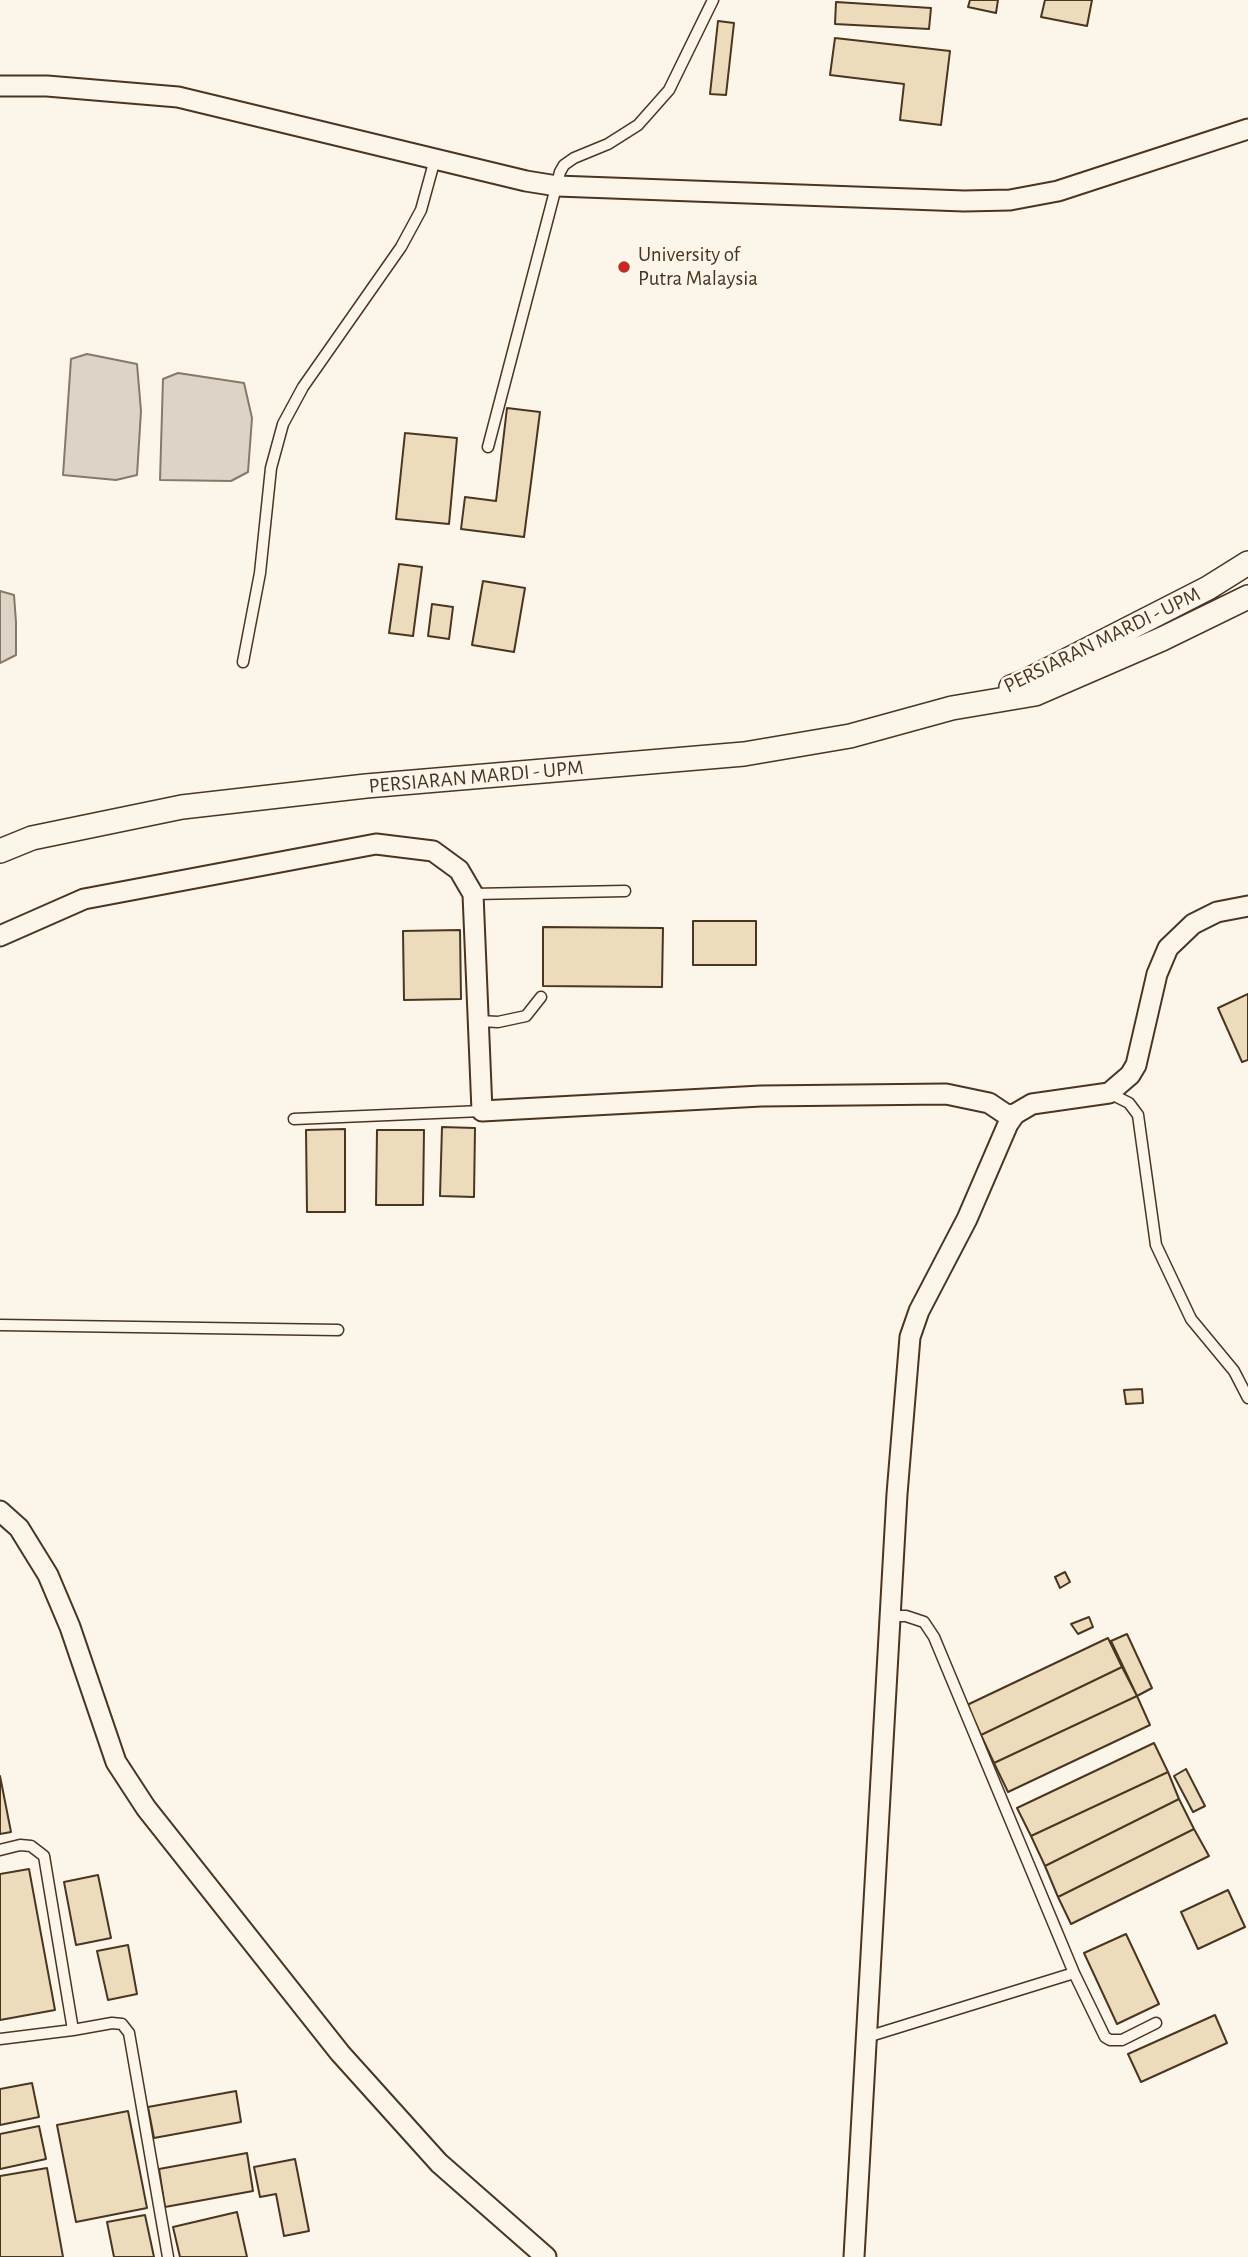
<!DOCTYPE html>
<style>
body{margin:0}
canvas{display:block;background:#fbf6e9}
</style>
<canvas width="1248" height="2257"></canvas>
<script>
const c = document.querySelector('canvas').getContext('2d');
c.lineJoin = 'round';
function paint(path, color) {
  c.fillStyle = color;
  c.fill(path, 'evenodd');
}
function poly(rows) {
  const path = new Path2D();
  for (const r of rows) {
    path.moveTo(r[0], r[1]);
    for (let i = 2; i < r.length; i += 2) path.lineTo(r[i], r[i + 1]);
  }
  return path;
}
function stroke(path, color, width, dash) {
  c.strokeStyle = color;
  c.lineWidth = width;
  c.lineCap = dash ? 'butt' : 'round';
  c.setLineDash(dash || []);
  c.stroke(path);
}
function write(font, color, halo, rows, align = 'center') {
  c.font = font + ' "Alegreya Sans",sans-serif';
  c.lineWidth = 5;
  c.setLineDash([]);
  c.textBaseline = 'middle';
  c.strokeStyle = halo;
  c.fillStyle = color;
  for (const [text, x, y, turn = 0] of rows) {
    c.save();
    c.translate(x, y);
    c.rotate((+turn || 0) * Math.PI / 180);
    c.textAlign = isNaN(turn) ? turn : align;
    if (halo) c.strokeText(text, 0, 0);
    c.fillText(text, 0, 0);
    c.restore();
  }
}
const water = poly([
 [87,354,137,364,141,411,137,475,116,480,63,475,71,359,87,354],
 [178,373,244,383,252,418,248,472,231,481,160,480,163,379,178,373],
 [0,591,14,595,16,622,16,655,0,663,0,591]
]);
paint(water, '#dcd4c6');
stroke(water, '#887966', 2);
const building = poly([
 [970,0,998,0,996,13,968,7,970,0],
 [1045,0,1092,0,1087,26,1041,17,1045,0],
 [836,2,931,8,929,29,835,24,836,2],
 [718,21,734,23,726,95,710,94,718,21],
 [835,38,950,51,941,125,900,120,904,84,830,75,835,38],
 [507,408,540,412,524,537,461,529,465,497,496,501,507,408],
 [405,433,457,438,449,524,396,519,405,433],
 [399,564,422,567,413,636,389,633,399,564],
 [483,581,525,588,514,652,472,645,483,581],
 [432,604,453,607,449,639,428,636,432,604],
 [693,921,756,921,756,965,693,965,693,921],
 [543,927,663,928,662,987,543,986,543,927],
 [460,930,461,999,404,1000,403,931,460,930],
 [1248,994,1248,1060,1242,1062,1218,1008,1248,994],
 [442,1127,475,1128,474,1197,440,1196,442,1127],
 [345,1129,345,1212,307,1212,306,1130,345,1129],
 [377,1130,424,1130,423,1205,376,1205,377,1130],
 [1142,1389,1143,1403,1126,1404,1124,1390,1142,1389],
 [1065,1572,1070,1582,1060,1588,1055,1577,1065,1572],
 [1089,1617,1093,1627,1078,1634,1071,1624,1089,1617],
 [1127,1634,1152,1688,1137,1696,1111,1641,1127,1634],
 [1108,1638,1122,1667,981,1735,967,1705,1108,1638],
 [1122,1667,1137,1696,994,1763,981,1735,1122,1667],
 [1137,1696,1150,1725,1008,1792,994,1763,1137,1696],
 [1154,1743,1168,1772,1031,1836,1017,1808,1154,1743],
 [1186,1769,1205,1806,1193,1812,1174,1776,1186,1769],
 [1168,1772,1179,1799,1045,1866,1031,1836,1168,1772],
 [0,1776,11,1832,0,1834,0,1776],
 [1179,1799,1194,1829,1058,1897,1045,1866,1179,1799],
 [1194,1829,1209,1856,1071,1924,1058,1897,1194,1829],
 [29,1869,55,2010,0,2020,0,1874,29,1869],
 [98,1875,111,1938,76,1945,64,1882,98,1875],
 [1228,1890,1245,1927,1198,1949,1181,1912,1228,1890],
 [1126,1934,1159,2004,1117,2024,1084,1953,1126,1934],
 [128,1945,137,1994,108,2000,97,1951,128,1945],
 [1215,2015,1227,2043,1141,2082,1128,2054,1215,2015],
 [32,2083,39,2117,0,2125,0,2089,32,2083],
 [236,2091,241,2122,154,2138,148,2107,236,2091],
 [128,2111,147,2208,76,2222,57,2125,128,2111],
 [39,2126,46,2159,0,2169,0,2134,39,2126],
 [247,2153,253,2191,165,2207,159,2169,247,2153],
 [295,2159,309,2231,284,2236,276,2194,260,2197,254,2167,295,2159],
 [47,2168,63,2257,0,2257,0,2176,47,2168],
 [237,2212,247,2257,180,2257,173,2227,237,2212],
 [145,2215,154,2257,114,2257,107,2222,145,2215]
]);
paint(building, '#ecdcbc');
stroke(building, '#4a3520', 2);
const service = poly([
 [488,447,560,172,564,165,574,158,608,144,638,125,669,90,713,0],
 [243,662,260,573,271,468,283,424,303,387,401,247,421,210,435,159],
 [473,894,625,891],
 [479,1021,498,1022,526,1016,541,997],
 [1109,1093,1129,1103,1138,1115,1156,1245,1191,1319,1234,1371,1248,1398],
 [294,1119,482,1111],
 [0,1325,338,1330],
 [0,1850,20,1845,31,1846,44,1856,73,2030,112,2023,122,2024,129,2033,168,2257],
 [1074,1973,1105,2037,1110,2040,1122,2040,1156,2023],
 [867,2037,1074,1973,934,1637,924,1622,906,1616,890,1616],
 [0,2039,73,2030]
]);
const minor = poly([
 [0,86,47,86,178,97,526,181,557,186,964,201,1010,200,1058,191,1248,129],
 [0,936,84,899,376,844,433,851,459,870,473,894,482,1111,761,1096,946,1094,989,1103,1007,1115,1015,1114,1032,1104,1109,1093,1130,1075,1136,1065,1157,974,1168,948,1193,924,1217,912,1248,906],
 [0,1511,19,1528,48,1575,70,1627,116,1762,146,1808,340,2053,439,2163,546,2257],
 [854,2257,897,1494,910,1337,919,1311,967,1219,1008,1124,1015,1114]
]);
const tertiary = poly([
 [1011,687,1026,681,1208,588,1248,563],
 [0,851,32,838,182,807,366,786,744,754,850,736,952,708,1035,694,1162,639,1248,597]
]);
stroke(service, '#4a3520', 13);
stroke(minor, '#4a3520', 23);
stroke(tertiary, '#4a3520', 26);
stroke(service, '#fbf6e9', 10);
stroke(minor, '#fbf6e9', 19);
stroke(tertiary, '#fbf6e9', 23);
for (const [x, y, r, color] of [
 [624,267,7,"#c62828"]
]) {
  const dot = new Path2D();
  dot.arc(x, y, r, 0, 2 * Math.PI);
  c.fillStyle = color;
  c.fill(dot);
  stroke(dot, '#fbf6e9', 2.5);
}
write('21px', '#4a3520', '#fbf6e9', [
 ["University of",638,255],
 ["Putra Malaysia",638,279]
], 'left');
write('21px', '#4a3520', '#fbf6e9', [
 ["PERSIARAN MARDI - UPM",1102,640,-26],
 ["PERSIARAN MARDI - UPM",476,777,-5]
]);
</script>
